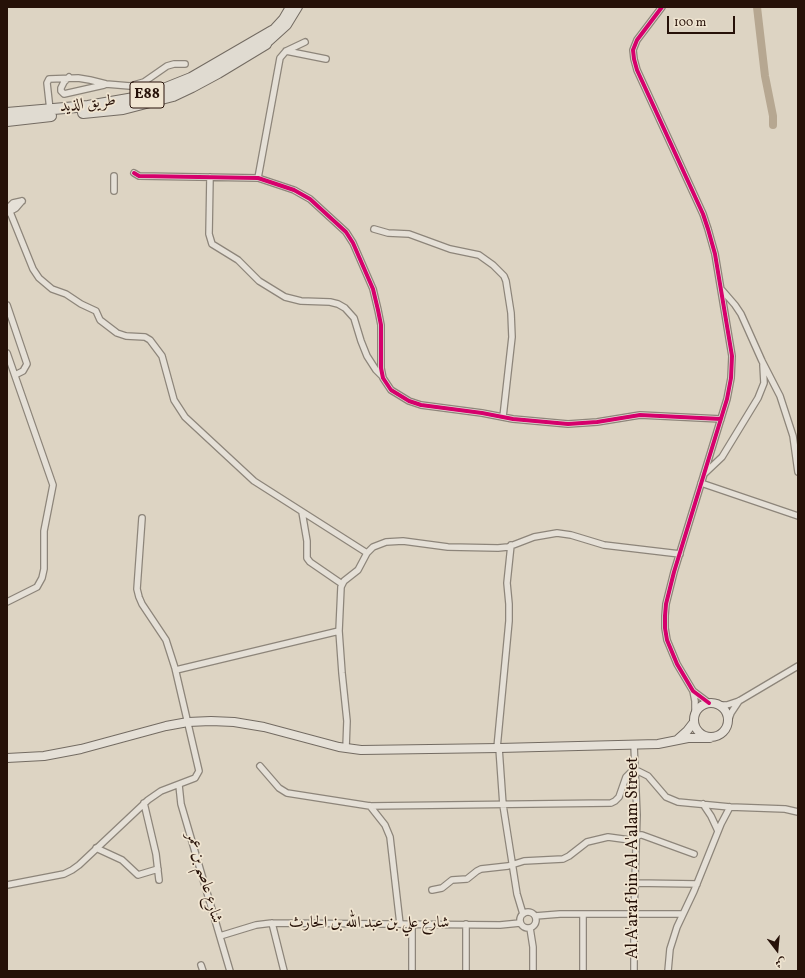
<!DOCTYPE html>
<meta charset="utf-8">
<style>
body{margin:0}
#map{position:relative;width:805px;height:978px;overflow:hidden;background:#ddd4c3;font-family:Vollkorn,Amiri,serif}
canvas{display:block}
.frame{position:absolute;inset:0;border:8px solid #261108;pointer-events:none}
.north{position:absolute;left:757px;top:930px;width:40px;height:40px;-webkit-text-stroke:3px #f0e5d1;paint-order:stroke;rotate:164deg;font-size:11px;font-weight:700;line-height:16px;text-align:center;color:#261108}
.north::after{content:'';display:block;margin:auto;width:14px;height:18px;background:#261108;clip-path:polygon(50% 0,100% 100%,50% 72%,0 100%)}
.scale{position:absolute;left:667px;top:16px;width:68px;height:18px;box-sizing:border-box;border:2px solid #261108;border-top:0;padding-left:5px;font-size:12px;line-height:14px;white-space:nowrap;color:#261108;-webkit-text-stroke:3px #f0e5d1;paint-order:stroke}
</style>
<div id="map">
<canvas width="805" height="978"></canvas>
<div class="frame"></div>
<div class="north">ش</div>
<div class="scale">100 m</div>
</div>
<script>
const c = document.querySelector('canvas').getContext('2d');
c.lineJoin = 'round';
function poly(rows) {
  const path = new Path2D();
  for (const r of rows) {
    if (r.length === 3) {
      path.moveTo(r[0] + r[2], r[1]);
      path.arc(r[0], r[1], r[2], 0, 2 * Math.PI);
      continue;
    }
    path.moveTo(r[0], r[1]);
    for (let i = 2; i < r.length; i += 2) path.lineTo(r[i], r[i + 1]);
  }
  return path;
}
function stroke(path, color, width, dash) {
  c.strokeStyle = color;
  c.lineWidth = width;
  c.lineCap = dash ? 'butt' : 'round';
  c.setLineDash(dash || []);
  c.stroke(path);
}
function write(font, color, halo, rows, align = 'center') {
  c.font = font + ' Vollkorn,Amiri,serif';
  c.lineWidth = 3.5;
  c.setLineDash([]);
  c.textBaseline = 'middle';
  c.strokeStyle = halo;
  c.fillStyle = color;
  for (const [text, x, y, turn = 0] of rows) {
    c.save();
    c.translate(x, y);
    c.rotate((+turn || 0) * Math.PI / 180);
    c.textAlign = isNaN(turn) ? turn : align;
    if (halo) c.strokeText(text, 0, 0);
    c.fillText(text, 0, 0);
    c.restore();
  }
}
stroke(poly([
 [757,7,765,76,773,116,773,125]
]), '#b6a791', 8);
const street = poly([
 [662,7,637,40,633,50,634,59,637,70,703,214,708,229,715,254,732,356,731,378,727,399,674,572,666,604,665,616,665,628,667,640,677,664,693,691,709,703],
 [286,51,326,59],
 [69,77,64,82,61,88,61,91,64,94,104,85],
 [50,110,47,83,49,79,78,78,90,80,106,84,130,86,144,82,167,66,174,64,185,64],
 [134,173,139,176,258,178,294,190,310,199,346,232,353,243,373,289,378,310,381,325,381,368,383,378,391,390,409,401,421,405,482,413,513,419,568,424,597,422,640,415,721,419],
 [114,176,114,191],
 [210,177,209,234,212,244,238,260,259,281,285,297,301,301,330,302,338,304,345,308,354,318,361,341,367,356,376,370,382,376],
 [258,178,280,58,286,51,305,42],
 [7,209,13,203,22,201],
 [10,212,33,269,39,278,52,289,66,294,81,304,96,311,100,320,117,333,126,336,145,337,150,340,162,356,174,400,185,417,254,481,367,553],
 [7,213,16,208,22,201],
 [374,229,388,233,409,234,450,249,479,255,493,265,504,276,506,281,511,313,512,337,503,417],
 [722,290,735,305,741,314,762,361,780,396,793,436,798,472],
 [7,305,27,364,23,371,15,375],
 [7,353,53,485,44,531,44,569,42,578,37,587,7,602],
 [704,474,722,457,758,398,764,383,763,365],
 [701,483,798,516],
 [302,512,307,541,307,558,310,562,342,584],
 [176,670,339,631],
 [693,691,695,701,695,716],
 [719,705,727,705,739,701,798,666],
 [728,722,731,713,739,701],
 [634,745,637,815,634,914,634,971],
 [346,748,347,721,342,673,339,631,341,587,344,581,358,570,367,553,373,547,386,542,403,541,448,547,498,548,508,547,534,537,557,533,571,535,604,545,680,554],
 [497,748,509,621,509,604,507,583,511,545],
 [499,748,503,805,517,894,523,914],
 [260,766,279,788,287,793,370,806,611,803,615,801,619,797,626,777,631,772,638,771,648,776,666,797,678,802,730,807,785,809,798,812],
 [179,785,181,804,230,971],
 [144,803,156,854,159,880],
 [703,804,711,816,718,831],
 [370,806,385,825,390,837,400,924],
 [96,848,122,860,138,875,158,869],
 [634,883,697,884],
 [7,885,64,874,72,870,79,865,148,800,161,791,195,778,199,771,175,668,166,640,142,604,139,597,137,589,142,518],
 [432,890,442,888,452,880,467,879,477,871,481,869,508,866,524,861,563,859,569,856,587,842,608,837,630,840,640,835,642,835,694,854],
 [528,920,8],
 [583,914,583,971],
 [535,916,560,914,683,914],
 [272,923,284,971],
 [466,924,466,971],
 [530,928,533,947,533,971],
 [220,936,256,925,272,923,500,925,520,923],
 [201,965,203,971],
 [412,971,412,924],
 [668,971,670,949,677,927,694,891,721,824,730,807]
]);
const secondary = poly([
 [711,720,17],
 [677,740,687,731,694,722],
 [7,758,44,756,81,749,166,726,188,722,211,721,234,722,264,727,339,747,361,750,499,748,658,744,688,738,710,738]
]);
const primary = poly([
 [272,31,283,19,290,7],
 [266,44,287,25,298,7]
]);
const highway = poly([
 [7,113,88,106,134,98,151,94,191,78,272,31],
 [83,113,123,109,173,96,192,87,218,73,266,44],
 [7,121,51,116]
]);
stroke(street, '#8d857a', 8);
stroke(secondary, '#736b62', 10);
stroke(primary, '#736b62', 10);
stroke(highway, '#736b62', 12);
stroke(street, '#e5e0d7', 5.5);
stroke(secondary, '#e5e0d7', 8);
stroke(primary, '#e0dbd1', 8);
stroke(highway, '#e0dbd1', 10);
stroke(poly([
 [662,7,637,40,633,50,634,59,637,70,703,214,708,229,715,254,732,356,731,378,727,399,674,572,666,604,665,616,665,628,667,640,677,664,693,691,709,703],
 [134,173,139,176,258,178,294,190,310,199,346,232,353,243,373,289,378,310,381,325,381,368,383,378,391,390,409,401,421,405,482,413,513,419,568,424,597,422,640,415,721,419]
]), '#d6006c', 4);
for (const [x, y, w] of [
 [147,95,34]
]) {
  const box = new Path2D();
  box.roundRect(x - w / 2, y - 13, w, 26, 3);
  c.fillStyle = '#f0e5d1';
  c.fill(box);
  stroke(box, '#261108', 1);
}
write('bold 15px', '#261108', null, [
 ["E88",147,95]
]);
write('16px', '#261108', '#f0e5d1', [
 ["طريق الذيد",88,105,-7],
 ["Al A'araf bin Al A'alam Street",634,858,-90],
 ["شارع عاصم بن عمر",203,878,74],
 ["شارع علي بن عبد الله بن الحارث",369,924]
]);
</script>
